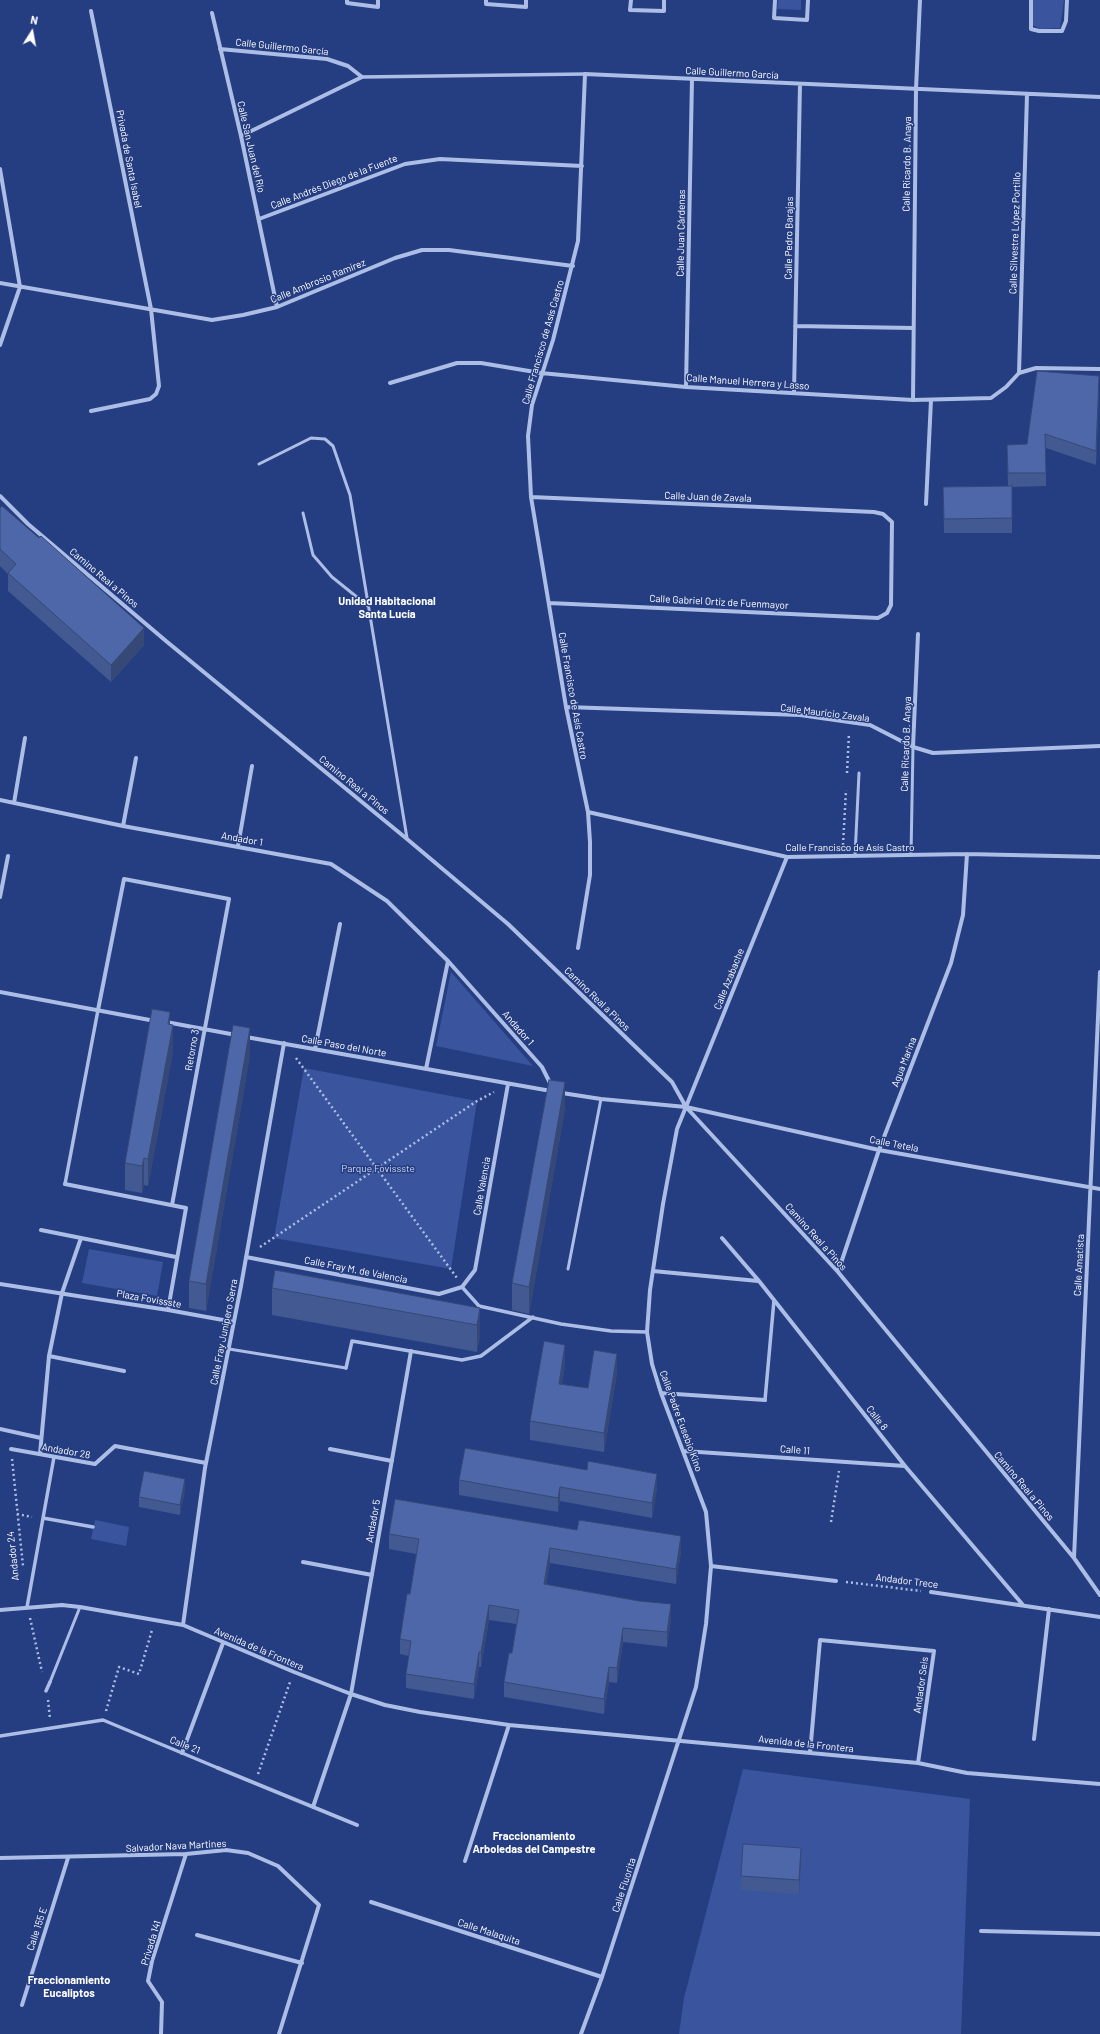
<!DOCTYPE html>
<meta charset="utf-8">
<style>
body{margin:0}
#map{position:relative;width:1100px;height:2034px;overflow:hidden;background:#253d81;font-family:Barlow,sans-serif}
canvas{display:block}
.north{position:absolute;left:12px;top:12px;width:40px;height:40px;-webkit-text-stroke:3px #253d81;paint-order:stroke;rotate:11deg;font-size:11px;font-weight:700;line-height:16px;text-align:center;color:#fff}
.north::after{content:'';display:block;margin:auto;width:14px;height:18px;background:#fff;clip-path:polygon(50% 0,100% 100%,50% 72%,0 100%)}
</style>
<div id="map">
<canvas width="1100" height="2034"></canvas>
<div class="north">N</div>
</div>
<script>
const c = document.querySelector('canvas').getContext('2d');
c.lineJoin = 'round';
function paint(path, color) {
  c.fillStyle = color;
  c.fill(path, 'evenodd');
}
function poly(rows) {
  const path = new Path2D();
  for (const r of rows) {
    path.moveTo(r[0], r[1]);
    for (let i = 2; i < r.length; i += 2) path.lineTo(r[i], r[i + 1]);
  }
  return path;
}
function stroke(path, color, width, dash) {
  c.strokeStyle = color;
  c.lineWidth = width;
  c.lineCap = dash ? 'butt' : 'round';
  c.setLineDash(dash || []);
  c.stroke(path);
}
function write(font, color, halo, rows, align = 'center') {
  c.font = font + ' Barlow,sans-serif';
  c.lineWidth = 3;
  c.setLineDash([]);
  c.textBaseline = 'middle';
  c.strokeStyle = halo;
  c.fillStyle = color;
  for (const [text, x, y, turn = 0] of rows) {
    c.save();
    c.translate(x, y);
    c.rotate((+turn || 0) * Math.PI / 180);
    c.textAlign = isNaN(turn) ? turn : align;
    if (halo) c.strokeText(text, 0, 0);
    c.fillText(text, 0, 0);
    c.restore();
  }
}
paint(poly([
 [778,0,801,0,801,10,777,9],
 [1033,0,1064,0,1060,28,1040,29,1033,25],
 [451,972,533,1066,436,1046],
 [304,1068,477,1101,451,1269,274,1238],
 [89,1249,163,1262,157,1296,82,1283],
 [95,1520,129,1527,126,1546,91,1539],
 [743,1769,970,1799,961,2034,679,2034,684,1998]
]), '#3a559e');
stroke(poly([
 [847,773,849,733],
 [843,845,846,790],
 [296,1058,457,1278],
 [260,1247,477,1101,494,1092],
 [12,1459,23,1566],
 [17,1514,32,1517],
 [831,1522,839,1471],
 [846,1582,921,1591],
 [30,1618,42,1672],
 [48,1700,50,1719],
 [106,1711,119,1667,139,1674,152,1630],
 [258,1774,290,1682]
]), '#acbde6', 2.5, [2, 3]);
stroke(poly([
 [259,464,311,438,325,439,333,446,350,495,407,838],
 [303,513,313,555,332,577,368,606],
 [911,855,913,747],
 [855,856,859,773],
 [568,1269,601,1099],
 [229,1349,346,1368],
 [50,1682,80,1607]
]), '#acbde6', 3);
stroke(poly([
 [362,77,585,74],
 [65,1184,98,1010],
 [462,1287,479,1306,561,1324,611,1331,647,1332],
 [346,1368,352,1341,462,1360,481,1356,533,1317],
 [765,1400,774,1300],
 [43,1518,93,1527],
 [27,1607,54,1457],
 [46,1691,50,1682],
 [0,1736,103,1720,218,1768]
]), '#acbde6', 3.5);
stroke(poly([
 [347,0,347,3,378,7,378,0],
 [486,0,486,4,526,7,526,0],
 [631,0,630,10,664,11,664,0],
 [775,0,774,18,807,20,808,0],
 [1031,0,1031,29,1039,31,1062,31,1066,21,1067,0],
 [91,11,151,309,159,386,156,394,150,399,91,411],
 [212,13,241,136,277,307],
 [220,49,327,59,348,66,362,77,241,136],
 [0,169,20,287,0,345],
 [259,219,405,164,440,159,582,166],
 [0,283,212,320,243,315,277,307,395,258,422,250,449,250,573,266],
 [795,326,913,328],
 [1019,373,1027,94],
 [390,383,457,363,481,363,541,373,686,387,913,400,991,398,1006,387,1019,373,1036,368,1100,369],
 [686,387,692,79],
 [794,393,800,84],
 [913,400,916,89,920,0],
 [0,496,28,524,166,641,407,839,508,924,672,1082,686,1107,838,1272,1074,1558,1100,1595],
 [531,497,874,512,883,514,892,522,891,605,887,613,878,618,549,603],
 [926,504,931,400],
 [566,707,800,715,870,725,913,747,933,753,1100,746],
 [913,747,918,634],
 [0,800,123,826,331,864,387,901,448,961,542,1067,551,1085],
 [14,803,25,738],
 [588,812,787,857,967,854,1100,857],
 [123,826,136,758],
 [238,846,252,766],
 [0,897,8,856],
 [578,948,590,875,590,842,588,812,566,707,531,497,528,436,532,405,553,340,578,241,585,74,1100,97],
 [0,992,155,1021],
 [98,1010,124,879,229,899,172,1205],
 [166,1022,236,1035],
 [246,1037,551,1091],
 [315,1049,340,924],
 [426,1069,448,961],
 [562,1093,601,1099,686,1107,879,1150,1100,1189],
 [65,1184,186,1208,168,1310],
 [41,1230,176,1257],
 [722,1238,759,1281,905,1466,1023,1605],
 [246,1257,439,1294,462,1287,475,1270,508,1084],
 [653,1271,758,1281],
 [838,1272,879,1150,951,963,963,915,967,854],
 [0,1284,168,1310,234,1322],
 [49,1356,124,1371],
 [661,1393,765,1400],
 [0,1429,41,1438],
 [11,1449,95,1464,115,1446,206,1463],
 [330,1449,392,1461],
 [684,1451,905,1466],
 [40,1454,49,1356,62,1293,81,1238],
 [1074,1558,1100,972],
 [303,1562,372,1575],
 [711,1566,836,1581],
 [931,1592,1100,1617],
 [0,1610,62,1605,80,1607,183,1625,294,1672,351,1694,385,1705,420,1712,509,1725,918,1763,967,1773,1100,1784],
 [183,1625,205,1468,241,1286,284,1043],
 [1034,1739,1049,1609],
 [182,1753,223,1643],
 [810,1753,820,1640,934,1651,918,1763],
 [218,1768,357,1825],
 [313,1807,351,1694,411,1351],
 [0,1858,186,1854,226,1850,248,1853,278,1866,319,1905,279,2034],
 [465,1861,509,1725],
 [371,1902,602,1977],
 [981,1931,1100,1934],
 [197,1935,302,1963],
 [22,2005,68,1858],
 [161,2034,162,2002,148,1981,152,1961,186,1854],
 [581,2034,602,1977,696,1687,706,1624,711,1566,706,1512,661,1393,652,1364,647,1332,650,1290,663,1204,677,1129,787,857]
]), '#acbde6', 4);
paint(poly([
 [1099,389,1096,465,1046,448,1046,486,1012,487,1012,533,944,533,943,487,1008,486,1007,445,1027,444],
 [0,508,39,538,144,645,111,682,8,591,8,574,0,566],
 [170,1025,173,1052,148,1186,144,1185,142,1193,125,1190,125,1163],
 [250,1055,206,1311,189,1308,189,1281],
 [565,1109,529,1314,512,1310,512,1283],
 [272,1288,480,1308,480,1335,477,1352,272,1315],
 [565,1364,562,1384,588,1388,617,1373,604,1452,530,1440,530,1421],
 [459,1480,657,1488,652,1518,560,1501,558,1512,459,1495],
 [185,1489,180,1515,139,1507,139,1497],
 [389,1534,681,1551,676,1584,550,1563,546,1585,671,1619,667,1647,623,1642,617,1683,609,1682,604,1714,504,1697,504,1682,512,1653,516,1624,489,1620,481,1667,479,1667,474,1699,406,1688,406,1674,409,1656,400,1654,400,1639,410,1594,416,1554,389,1549],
 [801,1862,799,1894,741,1890,741,1876]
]), '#425991');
paint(poly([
 [1099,376,1099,389,1096,465,1096,451],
 [144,628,144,645,111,682,111,665],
 [170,1012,170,1038,173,1025,173,1052,148,1186,148,1159],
 [250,1028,250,1055,206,1311,206,1284],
 [565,1082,565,1109,529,1314,529,1287],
 [144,1158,144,1185,142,1193,142,1166],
 [480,1308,480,1335,477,1352,477,1325],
 [565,1345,565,1364,559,1403,559,1384],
 [617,1354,617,1373,604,1452,604,1433],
 [657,1474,657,1488,652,1518,652,1503],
 [185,1479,185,1489,180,1515,180,1505],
 [560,1487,560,1501,558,1512,558,1498],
 [681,1536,681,1551,676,1584,676,1569],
 [550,1548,550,1563,544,1599,544,1584],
 [671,1604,671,1619,667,1647,667,1632],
 [489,1605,489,1620,481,1667,481,1652],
 [623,1628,623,1642,617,1683,617,1668],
 [479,1652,479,1667,474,1699,474,1684],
 [609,1667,609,1682,604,1714,604,1699],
 [801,1848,801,1862,799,1894,799,1880]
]), '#364876');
const building = poly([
 [1037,371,1099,376,1096,451,1045,434,1046,473,1008,473,1007,445,1027,444,1037,371],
 [1012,486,1012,518,944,519,943,487,1012,486],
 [2,506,39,538,41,536,144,628,111,665,8,573,16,564,0,549,0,508,2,506],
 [152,1009,170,1012,168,1024,173,1025,148,1159,144,1158,142,1166,125,1163,152,1009],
 [233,1025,250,1028,206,1284,189,1281,233,1025],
 [549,1080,565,1082,529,1287,512,1283,549,1080],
 [275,1270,480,1308,477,1325,272,1288,275,1270],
 [544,1341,565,1345,559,1384,588,1388,594,1350,617,1354,604,1433,530,1421,544,1341],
 [465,1448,587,1470,588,1461,657,1474,652,1503,560,1487,558,1498,459,1480,465,1448],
 [144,1471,185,1479,180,1505,139,1497,144,1471],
 [395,1499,577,1530,579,1520,681,1536,676,1569,550,1548,544,1584,639,1601,671,1604,667,1632,623,1628,617,1668,609,1667,604,1699,504,1682,509,1653,512,1653,519,1610,489,1605,481,1652,479,1652,474,1684,406,1674,411,1641,400,1639,407,1594,410,1594,419,1539,389,1534,395,1499],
 [743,1844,801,1848,799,1880,741,1876,743,1844]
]);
paint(building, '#4d67a9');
stroke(building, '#364876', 1);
write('10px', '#fff', '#253d81', [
 ["Calle Guillermo García",282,47,6],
 ["Calle Guillermo García",732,73,3],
 ["Calle San Juan del Río",251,147,77],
 ["Privada de Santa Isabel",129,159,79],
 ["Calle Ricardo B. Anaya",907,164,-89],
 ["Calle Andrés Diego de la Fuente",334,182,-21],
 ["Calle Juan Cárdenas",681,233,-89],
 ["Calle Silvestre López Portillo",1015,233,-88],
 ["Calle Pedro Barajas",789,238,-89],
 ["Calle Ambrosio Ramírez",318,281,-22],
 ["Calle Francisco de Asís Castro",543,342,-74],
 ["Calle Manuel Herrera y Lasso",748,382,4],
 ["Calle Juan de Zavala",708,497,2],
 ["Camino Real a Pinos",104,578,40],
 ["Calle Gabriel Ortiz de Fuenmayor",719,602,3],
 ["Calle Francisco de Asís Castro",573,696,80],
 ["Calle Mauricio Zavala",825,713,7],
 ["Calle Ricardo B. Anaya",906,744,-88],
 ["Camino Real a Pinos",354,785,39],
 ["Andador 1",242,839,10],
 ["Calle Francisco de Asís Castro",850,848],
 ["Calle Azabache",729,979,-68],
 ["Camino Real a Pinos",597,999,44],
 ["Andador 1",518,1028,49],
 ["Calle Paso del Norte",344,1046,10],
 ["Retorno 3",192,1050,-80],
 ["Agua Marina",904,1062,-69],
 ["Calle Tetela",894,1144,11],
 ["Calle Valencia",482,1186,-80],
 ["Camino Real a Pinos",816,1237,48],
 ["Calle Amatista",1079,1265,-87],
 ["Calle Fray M. de Valencia",356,1270,11],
 ["Plaza Fovissste",149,1299,10],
 ["Calle Fray Junípero Serra",224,1332,-79],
 ["Calle 8",877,1418,52],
 ["Calle Padre Eusebio Kino",681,1421,70],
 ["Calle 11",795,1450,4],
 ["Andador 28",66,1451,10],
 ["Camino Real a Pinos",1024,1486,50],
 ["Andador 5",373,1521,-80],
 ["Andador 24",13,1556,-96],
 ["Andador Trece",907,1581,7],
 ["Avenida de la Frontera",259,1649,23],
 ["Andador Seis",921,1685,-82],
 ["Avenida de la Frontera",806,1744,6],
 ["Calle 21",185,1745,22],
 ["Salvador Nava Martines",176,1846,-3],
 ["Calle Fluorita",624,1885,-72],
 ["Calle 155 E",37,1929,-72],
 ["Calle Malaquita",489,1932,18],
 ["Privada 141",151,1943,-73]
]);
write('10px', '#d0daf5', '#253d81', [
 ["Parque Fovissste",378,1169]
]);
write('bold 11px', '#fff', '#253d81', [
 ["Unidad Habitacional",387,601],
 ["Santa Lucía",387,614],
 ["Fraccionamiento",534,1836],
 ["Arboledas del Campestre",534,1849],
 ["Fraccionamiento",69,1980],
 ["Eucaliptos",69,1993]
]);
</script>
